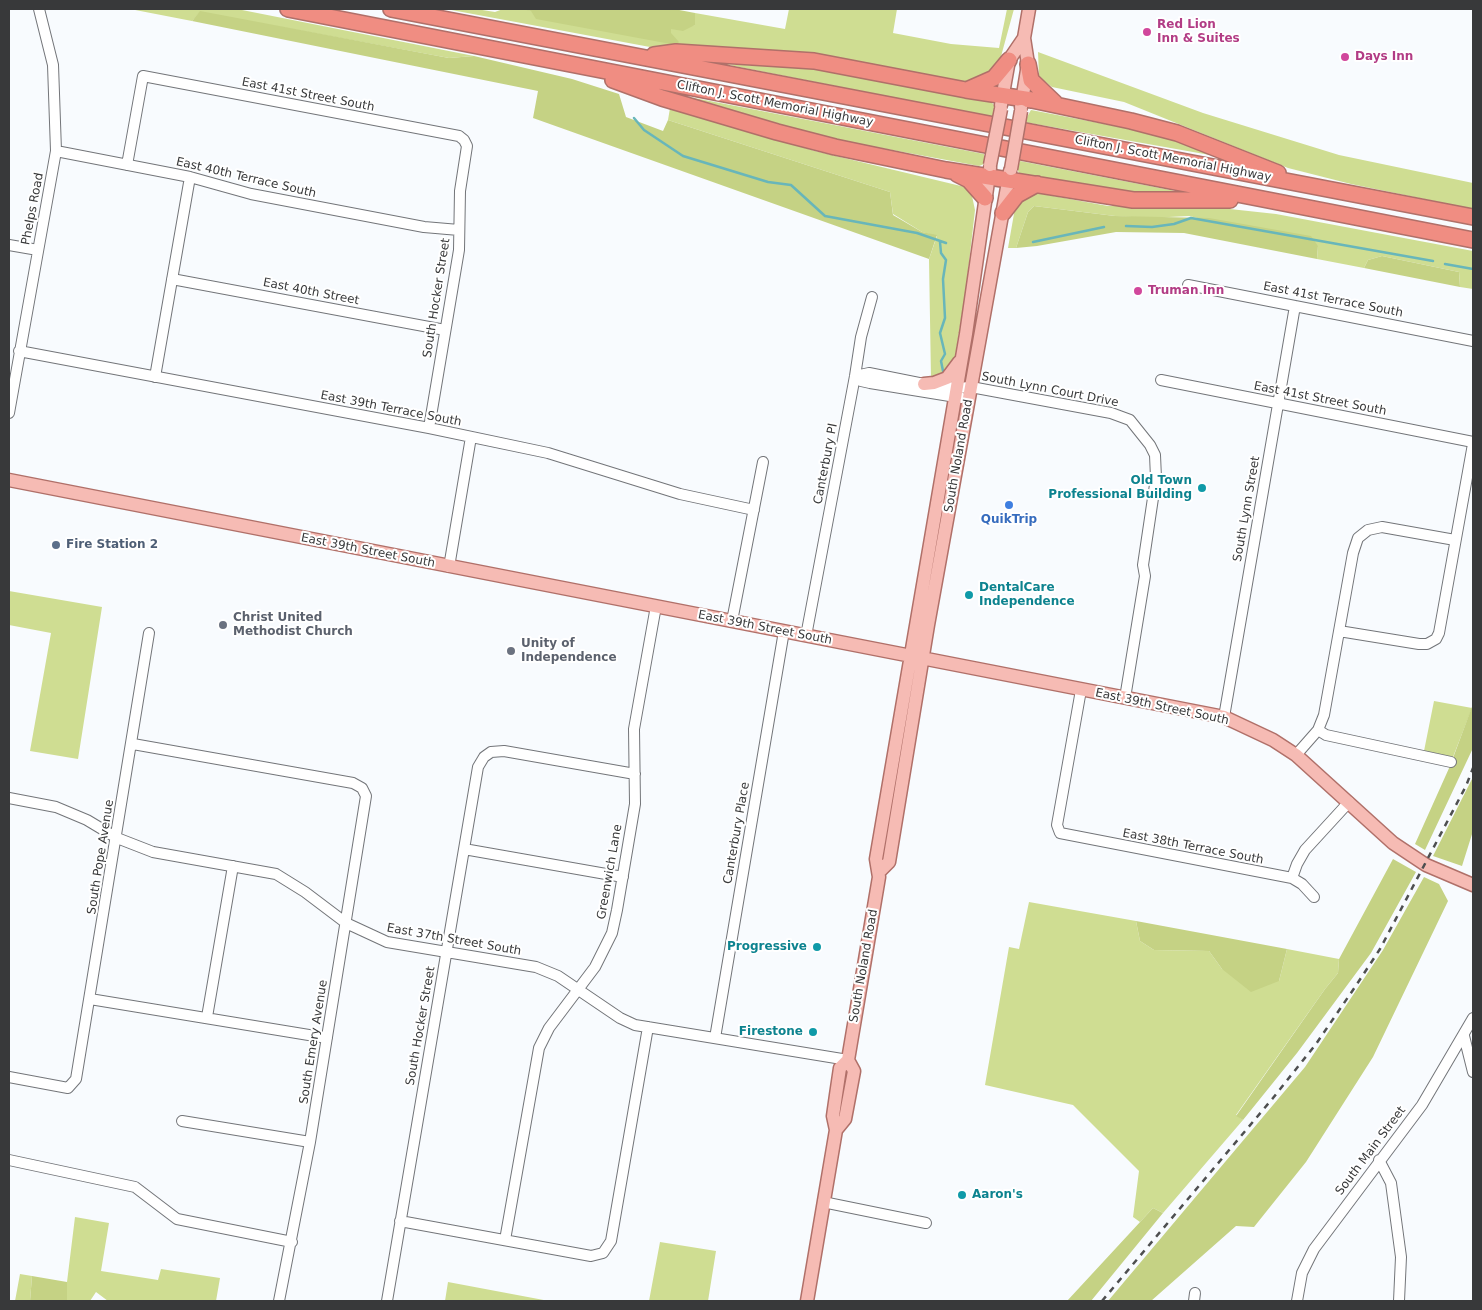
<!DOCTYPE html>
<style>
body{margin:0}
#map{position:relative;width:1482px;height:1310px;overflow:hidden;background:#f8fbfe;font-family:"DejaVu Sans",sans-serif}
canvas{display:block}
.frame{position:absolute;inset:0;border:10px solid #38393a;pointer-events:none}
</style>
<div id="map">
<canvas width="1482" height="1310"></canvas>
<div class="frame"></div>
</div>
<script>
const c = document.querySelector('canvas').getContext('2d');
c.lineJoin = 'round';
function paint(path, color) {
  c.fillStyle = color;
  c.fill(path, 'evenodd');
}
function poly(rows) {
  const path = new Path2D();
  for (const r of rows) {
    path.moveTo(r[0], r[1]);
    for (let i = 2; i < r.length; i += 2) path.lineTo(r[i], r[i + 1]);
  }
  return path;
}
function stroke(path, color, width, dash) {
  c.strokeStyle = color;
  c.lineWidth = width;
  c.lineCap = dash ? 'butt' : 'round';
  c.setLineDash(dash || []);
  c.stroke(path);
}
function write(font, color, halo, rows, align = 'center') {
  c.font = font + ' "DejaVu Sans",sans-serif';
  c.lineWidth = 4;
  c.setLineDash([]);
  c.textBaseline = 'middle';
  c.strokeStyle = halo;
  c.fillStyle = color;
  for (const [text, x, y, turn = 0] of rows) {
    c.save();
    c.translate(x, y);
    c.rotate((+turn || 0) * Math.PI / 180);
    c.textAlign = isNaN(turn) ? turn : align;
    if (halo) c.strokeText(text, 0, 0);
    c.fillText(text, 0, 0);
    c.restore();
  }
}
paint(poly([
 [130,9,237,9,474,56,449,58,200,12,192,21],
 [446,9,476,9,495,12,503,9,522,9,671,33,671,29,695,25,695,13,785,29,789,9,897,9,893,33,951,44,999,48,1007,9,1014,9,1000,60,988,75,969,83,650,47],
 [1038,52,1203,113,1339,155,1473,183,1473,209,1351,184,1288,168,1124,102,1052,87,1039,77],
 [724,64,825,69,991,102,995,106,993,117],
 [684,96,984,154,984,164,979,166,789,131,683,100],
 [670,108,815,151,965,187,972,196,975,210,966,289,955,357,947,373,931,379,929,259,937,236,922,232,893,214,890,192,668,120],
 [1031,110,1167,136,1238,160,1024,122],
 [1020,161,1191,194,1151,196,1021,175,1017,170],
 [1037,193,1108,206,1202,206,1276,214,1473,251,1473,289,1460,287,1459,272,1382,256,1368,260,1364,268,1317,259,1318,246,1189,216,1149,218,1115,216,1034,206,1028,212,1016,248,1008,248,1015,208,1028,194],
 [9,591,102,607,78,759,30,751,51,633,9,625],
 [1434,701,1472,708,1453,757,1424,751],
 [1029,902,1136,921,1140,941,1154,950,1209,951,1222,969,1279,981,1287,949,1339,959,1338,973,1325,989,1236,1115,1243,1120,1163,1213,1153,1208,1140,1222,1133,1217,1139,1171,1073,1105,985,1085,1009,947,1019,949],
 [75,1217,109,1223,101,1271,158,1280,161,1269,220,1278,216,1301,108,1301,96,1292,90,1301,67,1301,67,1282],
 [660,1242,716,1251,708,1301,649,1301],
 [20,1274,32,1276,30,1301,15,1301],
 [448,1282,549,1301,445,1301]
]), '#cfdd92');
paint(poly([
 [522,9,674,9,695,13,695,25,683,31,671,29,671,33,679,42,676,45,536,19,531,11],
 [200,11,449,58,474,56,572,79,619,94,626,117,663,131,668,120,890,192,893,215,922,232,937,235,929,259,533,118,538,91,192,21],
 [1034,206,1115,216,1209,218,1311,236,1318,246,1317,259,1184,233,1116,232,1037,246,1016,248,1028,212],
 [1382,256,1459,272,1460,287,1364,268,1368,260],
 [1473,704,1473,748,1425,850,1415,844,1450,766],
 [1473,777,1473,831,1462,866,1433,856],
 [1393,859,1416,872,1371,953,1297,1053,1243,1120,1236,1116,1325,989,1338,973,1339,959],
 [1424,877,1439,884,1448,901,1373,1057,1306,1162,1254,1227,1236,1226,1151,1301,1108,1301,1305,1067,1383,950],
 [1136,921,1287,949,1279,981,1251,992,1222,969,1209,951,1154,950,1140,941],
 [1153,1208,1163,1213,1091,1301,1067,1301],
 [32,1276,67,1282,67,1301,30,1301]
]), '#c5d284');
stroke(poly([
 [634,118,644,130,683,156,768,182,791,185,825,216,917,233,946,243],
 [1126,226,1152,227,1174,224,1191,218,1433,261],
 [940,242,941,253,946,260,943,279,945,318,940,333,945,354,941,361,943,371],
 [1033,242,1104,227],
 [1445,264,1473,269]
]), '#68b6ba', 2.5);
const minor = poly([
 [56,151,190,177,251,194,424,227,459,230],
 [127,165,143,76,459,136,464,140,467,146,460,191,459,250,429,428],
 [9,245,38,250],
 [172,279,445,330],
 [1188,285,1473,341],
 [19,351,429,428,548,453,680,494,754,510],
 [155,377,190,177],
 [1161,380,1473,442],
 [962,398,870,383,861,381,855,376,869,373,924,384,957,388,971,387,1111,413,1130,420,1150,445,1155,455,1156,478,1143,565,1145,576,1125,698],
 [9,413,56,151,53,65,39,9],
 [449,567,471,437],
 [732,621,763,462],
 [1339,631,1419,644,1427,644,1436,639,1439,633,1473,444],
 [806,636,855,376,861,337,872,297],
 [1081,690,1057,825,1060,833,1292,878,1302,884,1314,897],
 [1224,717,1295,306],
 [1318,730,1326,735,1451,762],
 [133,744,353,783,362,788,366,796,310,1142,279,1301],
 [1296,755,1318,730,1324,715,1353,553,1358,538,1368,530,1382,527,1455,540],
 [9,798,56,807,87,820,117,838,153,852,276,874,305,892,346,923,387,942,536,967,558,976,620,1018,635,1025,848,1060],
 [464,849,623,877],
 [1292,878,1297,864,1305,850,1349,802],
 [90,999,327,1038],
 [207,1017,233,866],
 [1464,1036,1473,1072],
 [715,1038,784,631],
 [9,1077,68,1088,76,1079,149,633],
 [182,1121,310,1142],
 [9,1160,135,1187,177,1219,292,1242],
 [1379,1160,1391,1183,1401,1257,1399,1301],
 [823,1202,926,1223],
 [400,1221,591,1256,603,1253,611,1241,648,1027],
 [505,1240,539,1048,549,1028,595,967,612,933,617,910,635,804,634,729,656,606],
 [387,1301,478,767,484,757,491,752,504,751,635,774],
 [1194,1301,1195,1293],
 [1297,1301,1302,1273,1314,1249,1422,1105,1473,1018]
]);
const major = poly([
 [1001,105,1009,60,1024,38],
 [1021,107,1028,64,1024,38,1029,9],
 [924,384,934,383,947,378,959,362],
 [9,480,1224,717,1273,740,1296,755,1393,843,1426,865,1473,885],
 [880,871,889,862,928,625,1010,171],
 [836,1130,845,1119,854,1071,848,1060],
 [807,1301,836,1130,833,1116,836,1095,840,1068,848,1060,879,877,876,859,966,334,990,168]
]);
const highway = poly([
 [288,9,1473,240],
 [391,9,1473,217],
 [654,55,676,52,814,61,966,90,1032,100,1131,121,1177,133,1278,173],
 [1028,64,1031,80,1055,103],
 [613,80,662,98,777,132,835,147,946,170,1133,200,1230,200],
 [969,89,994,78,1009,60],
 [957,174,969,180,985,198],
 [1003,213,1017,195,1037,184]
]);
stroke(minor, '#737579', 12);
stroke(major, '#b07069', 15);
stroke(highway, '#b07069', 18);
stroke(minor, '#fff', 10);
stroke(major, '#f6bbb4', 12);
stroke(highway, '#f08d82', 15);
stroke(poly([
 [1102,1301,1273,1098,1316,1044,1355,987,1380,949,1466,786,1473,768]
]), '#4e4f50', 2.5, [6, 6]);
const majorBridge = poly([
 [990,165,1001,109],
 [1011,169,1021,111]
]);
stroke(majorBridge, '#b07069', 15, []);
stroke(majorBridge, '#f6bbb4', 12);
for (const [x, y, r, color] of [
 [1147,32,5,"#d1479c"],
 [1345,57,5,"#d1479c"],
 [1138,291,5,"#d1479c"],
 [1202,488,5,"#0f9aa8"],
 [1009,505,5,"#3f7fe0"],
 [56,545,5,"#5c6f8a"],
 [969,595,5,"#0f9aa8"],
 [223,625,5,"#6b7280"],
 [511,651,5,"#6b7280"],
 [817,947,5,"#0f9aa8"],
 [813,1032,5,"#0f9aa8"],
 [962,1195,5,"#0f9aa8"]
]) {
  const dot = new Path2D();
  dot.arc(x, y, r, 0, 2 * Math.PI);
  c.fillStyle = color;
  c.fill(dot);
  stroke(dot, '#fff', 2);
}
write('bold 12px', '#b23c85', '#fff', [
 ["Red Lion",1157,25],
 ["Inn & Suites",1157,39],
 ["Days Inn",1355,57],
 ["Truman Inn",1148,291]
], 'left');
write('12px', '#38393a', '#fff', [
 ["East 41st Street South",308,95,11],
 ["Clifton J. Scott Memorial Highway",775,104,11],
 ["Clifton J. Scott Memorial Highway",1173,159,11],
 ["East 40th Terrace South",246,178,13],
 ["Phelps Road",33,209,-79],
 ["East 40th Street",311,292,11],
 ["South Hocker Street",437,298,-81],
 ["East 41st Terrace South",1333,300,11],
 ["South Lynn Court Drive",1050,390,11],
 ["East 41st Street South",1320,399,11],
 ["East 39th Terrace South",391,409,11],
 ["South Noland Road",959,456,-80],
 ["Canterbury Pl",826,464,-79],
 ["South Lynn Street",1247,509,-80],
 ["East 39th Street South",368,551,11],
 ["East 39th Street South",765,628,11],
 ["East 39th Street South",1162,707,12],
 ["Canterbury Place",737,833,-80],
 ["East 38th Terrace South",1193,847,11],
 ["South Pope Avenue",101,857,-81],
 ["Greenwich Lane",610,872,-80],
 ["East 37th Street South",454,940,10],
 ["South Noland Road",864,966,-80],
 ["South Hocker Street",421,1026,-80],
 ["South Emery Avenue",314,1042,-81],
 ["South Main Street",1371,1151,-53]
]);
write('bold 12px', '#0d838f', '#fff', [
 ["Old Town",1192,481],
 ["Professional Building",1192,495],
 ["DentalCare",979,588,"left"],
 ["Independence",979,602,"left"],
 ["Progressive",807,947],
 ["Firestone",803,1032],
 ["Aaron's",972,1195,"left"]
], 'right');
write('bold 12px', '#366cbe', '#fff', [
 ["QuikTrip",1009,520]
]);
write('bold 12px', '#4e5e75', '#fff', [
 ["Fire Station 2",66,545]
], 'left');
write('bold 12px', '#5b616d', '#fff', [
 ["Christ United",233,618],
 ["Methodist Church",233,632],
 ["Unity of",521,644],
 ["Independence",521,658]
], 'left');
</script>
